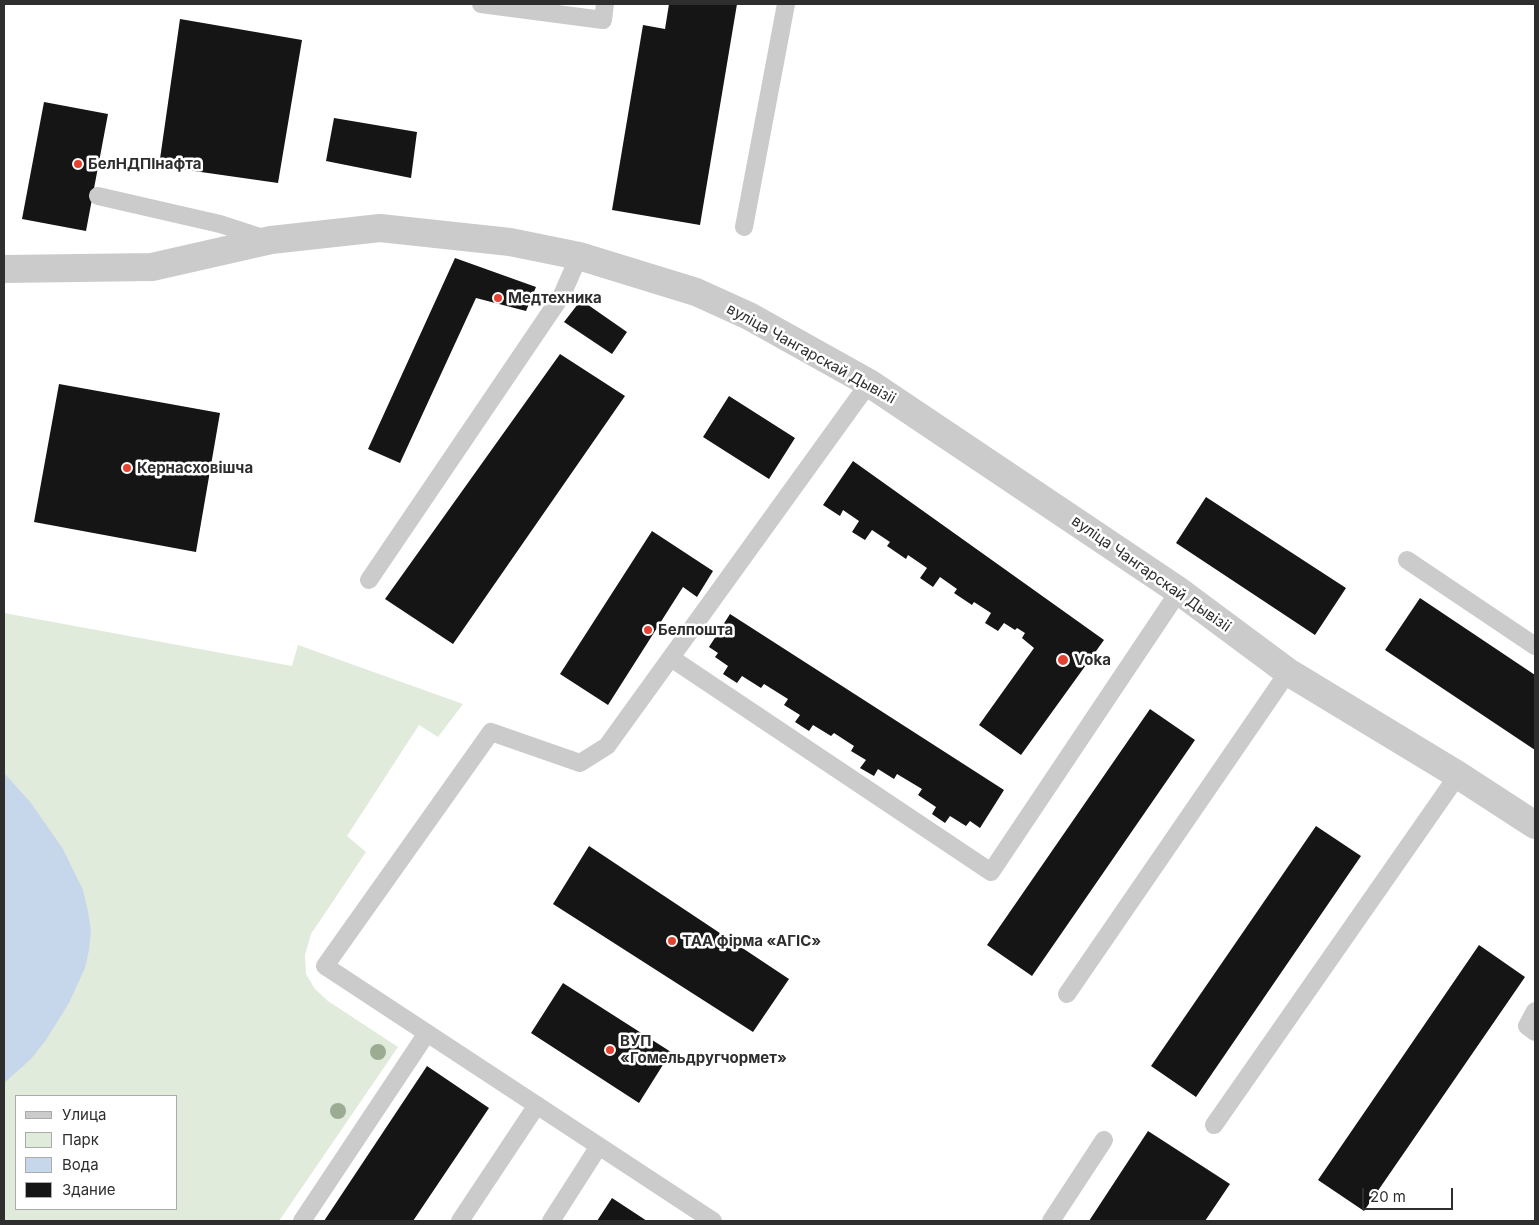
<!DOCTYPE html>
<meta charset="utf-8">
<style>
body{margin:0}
#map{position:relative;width:1539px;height:1225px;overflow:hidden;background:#fff;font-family:Inter,sans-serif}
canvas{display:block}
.frame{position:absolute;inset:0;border:5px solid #2e2e2e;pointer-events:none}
.legend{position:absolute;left:15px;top:1095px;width:162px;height:115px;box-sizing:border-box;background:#fff;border:1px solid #ababab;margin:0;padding:6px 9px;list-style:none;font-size:15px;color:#2e2e2e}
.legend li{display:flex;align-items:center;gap:10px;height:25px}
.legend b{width:25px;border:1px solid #ababab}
.scale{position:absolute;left:1362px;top:1188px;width:91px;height:22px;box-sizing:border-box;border:2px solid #2e2e2e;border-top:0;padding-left:6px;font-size:15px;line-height:18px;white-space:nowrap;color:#2e2e2e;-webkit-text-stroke:4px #fff;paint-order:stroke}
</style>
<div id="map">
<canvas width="1539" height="1225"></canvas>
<div class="frame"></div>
<ul class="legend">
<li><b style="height:6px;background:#cbcbcb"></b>Улица</li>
<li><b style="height:14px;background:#e1ebdb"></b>Парк</li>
<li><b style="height:14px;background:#c7d7eb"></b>Вода</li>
<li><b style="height:14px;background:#151515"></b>Здание</li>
</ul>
<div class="scale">20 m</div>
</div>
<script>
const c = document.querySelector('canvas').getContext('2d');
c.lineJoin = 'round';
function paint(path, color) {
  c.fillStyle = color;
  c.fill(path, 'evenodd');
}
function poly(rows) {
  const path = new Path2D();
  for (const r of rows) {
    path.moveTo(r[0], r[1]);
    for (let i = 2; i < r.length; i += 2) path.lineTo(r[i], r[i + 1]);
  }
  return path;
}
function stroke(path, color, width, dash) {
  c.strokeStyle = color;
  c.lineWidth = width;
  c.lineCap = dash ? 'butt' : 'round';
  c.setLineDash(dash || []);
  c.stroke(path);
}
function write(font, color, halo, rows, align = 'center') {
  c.font = font + ' Inter,sans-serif';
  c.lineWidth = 5;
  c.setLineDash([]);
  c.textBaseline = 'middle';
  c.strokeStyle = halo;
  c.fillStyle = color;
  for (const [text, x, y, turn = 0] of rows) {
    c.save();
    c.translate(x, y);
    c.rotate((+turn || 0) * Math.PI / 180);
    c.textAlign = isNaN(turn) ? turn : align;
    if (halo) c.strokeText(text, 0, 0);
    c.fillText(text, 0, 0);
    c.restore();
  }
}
paint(poly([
 [4,613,292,666,298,645,463,704,438,737,419,725,347,836,366,852,311,934,305,955,306,974,315,989,328,1001,398,1047,279,1221,4,1221],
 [16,1096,176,1096,176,1209,16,1209]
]), '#e1ebdb');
paint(poly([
 [4,773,31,803,63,849,83,890,88,911,91,931,89,950,85,968,69,1003,46,1040,31,1059,4,1083]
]), '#c7d7eb');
paint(poly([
 [669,4,737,4,700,225,612,210,643,25,665,29],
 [180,19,302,40,278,183,159,166],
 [44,102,108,114,86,231,22,219],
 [334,118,417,132,411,178,326,161],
 [455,258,536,287,526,311,476,298,400,463,368,449],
 [581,300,627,332,612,354,564,322],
 [560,354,625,396,453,644,385,599],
 [59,384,220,413,196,552,34,522],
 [729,396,795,438,769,479,703,437],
 [853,461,1104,640,1021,755,979,725,1034,648,1022,638,1025,633,1017,628,1015,630,1004,623,998,631,985,623,991,613,974,602,972,605,954,593,957,589,940,577,933,587,920,578,927,568,908,555,906,559,887,546,890,542,872,530,865,540,852,532,859,521,843,510,840,516,823,505],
 [1206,497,1346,588,1315,635,1176,543],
 [652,531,713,571,697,597,683,587,608,705,560,674],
 [1420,598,1535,675,1535,750,1385,650],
 [730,614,1004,790,980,828,970,821,966,826,950,816,945,823,932,814,936,807,918,795,922,789,897,774,894,779,878,769,874,776,860,768,866,760,851,751,854,746,834,733,831,736,813,725,809,731,795,722,800,715,784,705,788,699,764,684,761,688,742,676,737,683,723,674,728,666,715,657,718,653,709,647],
 [1150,709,1195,740,1032,976,987,945],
 [1316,826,1361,856,1196,1097,1151,1066],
 [589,846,789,979,753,1032,553,904],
 [1479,945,1525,977,1364,1211,1318,1180],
 [563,983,671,1052,639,1103,531,1033],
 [427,1066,489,1108,413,1221,324,1221],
 [1148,1131,1230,1184,1205,1221,1089,1221],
 [612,1198,647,1221,597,1221]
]), '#151515');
stroke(poly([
 [481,4,603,20,605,4],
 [98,196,220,224,266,239],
 [744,227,786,4],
 [1407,560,1535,646],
 [369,580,562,295,579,256],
 [671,658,991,872,1179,591],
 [1067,994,1288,672],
 [1535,1011,1527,1026,1535,1032],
 [1214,1125,1458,775],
 [302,1221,427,1033],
 [460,1221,537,1105],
 [551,1221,599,1146],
 [713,1221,325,966,491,732,580,763,607,746,869,383],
 [1051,1221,1104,1140]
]), '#cbcbcb', 18);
stroke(poly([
 [4,269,152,267,271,240,380,228,510,242,579,256,696,292,749,316,869,383,1179,591,1288,672,1458,775,1535,825]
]), '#cbcbcb', 28);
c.fillStyle = '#9bac93';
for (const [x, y] of [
 [378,1052],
 [338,1111]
]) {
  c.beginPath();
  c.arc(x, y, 8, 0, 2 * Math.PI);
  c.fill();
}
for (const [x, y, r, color] of [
 [78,164,5,"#e44231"],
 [498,298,5,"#e44231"],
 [127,468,5,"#e44231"],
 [648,630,5,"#e44231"],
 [1063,660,6,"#e44231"],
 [672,941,5,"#e44231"],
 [610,1050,5,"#e44231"]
]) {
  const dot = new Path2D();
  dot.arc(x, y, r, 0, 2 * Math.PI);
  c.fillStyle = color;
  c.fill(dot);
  stroke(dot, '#fff', 2);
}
write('bold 15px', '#2e2e2e', '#fff', [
 ["БелНДПІнафта",88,164],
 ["Медтехника",508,298],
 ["Кернасховішча",137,468],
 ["Белпошта",658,630],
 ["Voka",1074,660],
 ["ТАА фірма «АГІС»",682,941],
 ["ВУП",620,1041],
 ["«Гомельдругчормет»",620,1058]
], 'left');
write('15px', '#2e2e2e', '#fff', [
 ["вуліца Чангарскай Дывізіі",811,354,29],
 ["вуліца Чангарскай Дывізіі",1151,574,35]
]);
</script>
